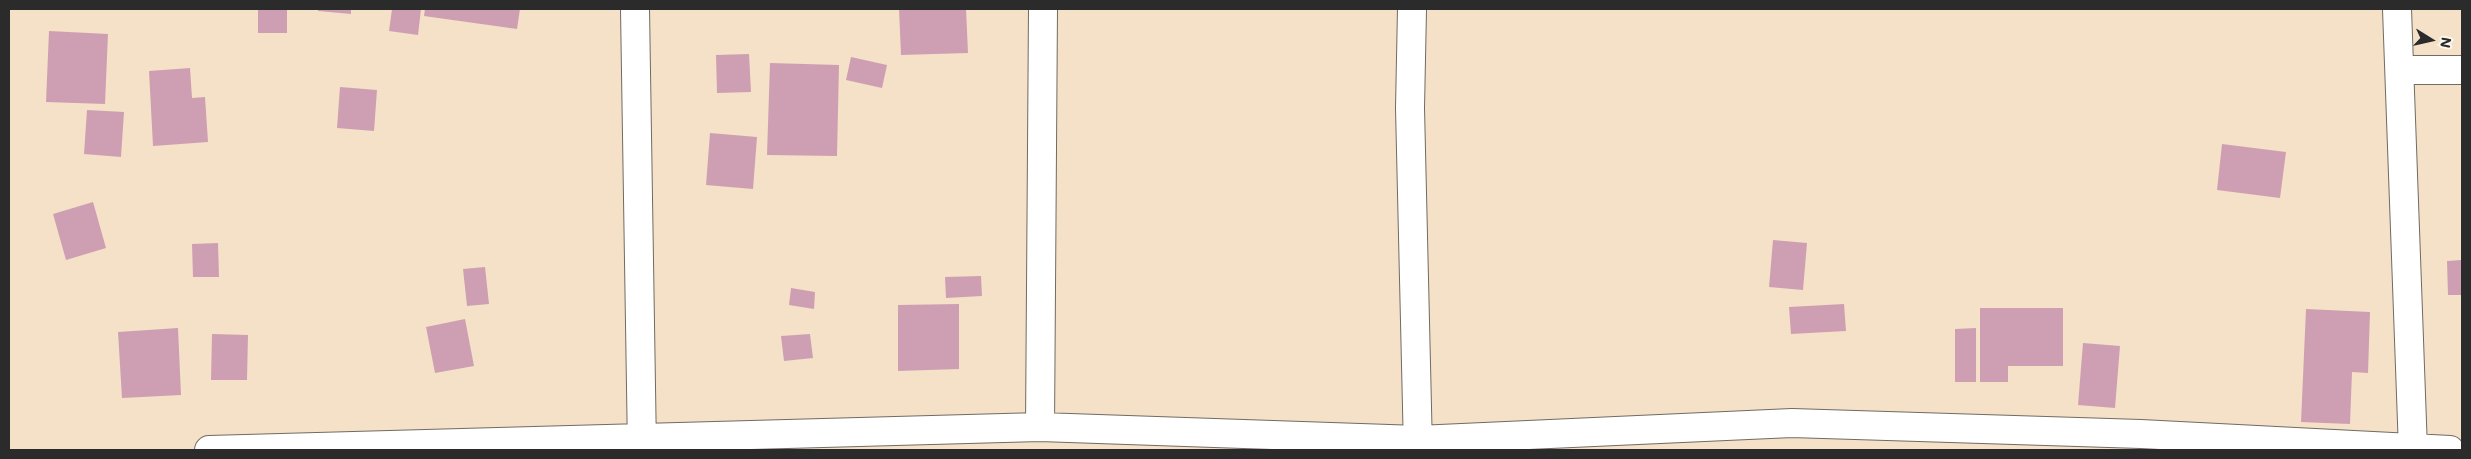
<!DOCTYPE html>
<style>
body{margin:0}
#map{position:relative;width:2471px;height:459px;overflow:hidden;background:#f4e1c7;font-family:Mali,sans-serif}
canvas{display:block}
.frame{position:absolute;inset:0;border:10px solid #2b2b2b;pointer-events:none}
.north{position:absolute;left:2406px;top:15px;width:50px;height:50px;-webkit-text-stroke:4px #fbf7ec;paint-order:stroke;rotate:100deg;font-size:14px;font-weight:700;line-height:20px;text-align:center;color:#2b2b2b}
.north::after{content:'';display:block;margin:auto;width:18px;height:22px;background:#2b2b2b;clip-path:polygon(50% 0,100% 100%,50% 72%,0 100%)}
</style>
<div id="map">
<canvas width="2471" height="459"></canvas>
<div class="frame"></div>
<div class="north">N</div>
</div>
<script>
const c = document.querySelector('canvas').getContext('2d');
c.lineJoin = 'round';
function paint(path, color) {
  c.fillStyle = color;
  c.fill(path, 'evenodd');
}
function poly(rows) {
  const path = new Path2D();
  for (const r of rows) {
    path.moveTo(r[0], r[1]);
    for (let i = 2; i < r.length; i += 2) path.lineTo(r[i], r[i + 1]);
  }
  return path;
}
function stroke(path, color, width, dash) {
  c.strokeStyle = color;
  c.lineWidth = width;
  c.lineCap = dash ? 'butt' : 'round';
  c.setLineDash(dash || []);
  c.stroke(path);
}
paint(poly([
 [258,9,287,9,287,33,258,33],
 [318,9,351,9,351,14,318,11],
 [392,9,421,9,418,35,389,31],
 [425,9,520,9,517,29,424,16],
 [899,9,966,9,968,53,901,55],
 [49,31,108,34,105,104,46,102],
 [749,54,751,92,717,93,716,55],
 [851,57,887,65,882,88,846,80],
 [770,63,839,65,837,156,767,155],
 [190,68,192,98,205,97,208,142,153,146,149,71],
 [340,87,377,90,374,131,337,128],
 [87,110,124,112,121,157,84,154],
 [710,133,757,137,753,189,706,185],
 [2222,144,2286,152,2280,198,2217,190],
 [93,202,106,248,66,260,53,214],
 [1773,240,1807,243,1803,290,1769,287],
 [218,243,219,277,193,277,192,244],
 [2462,260,2462,295,2448,295,2447,261],
 [485,267,489,304,467,306,463,269],
 [981,276,982,296,946,298,945,277],
 [791,288,815,292,814,309,789,305],
 [959,304,959,369,898,371,898,305],
 [1844,304,1846,331,1791,334,1789,307],
 [1980,308,2063,308,2063,366,2008,366,2008,382,1980,382],
 [2306,309,2370,312,2368,373,2352,372,2350,424,2301,422],
 [465,319,474,366,435,373,426,327],
 [178,328,181,395,122,398,118,332],
 [1976,328,1976,382,1955,382,1955,329],
 [212,334,248,335,247,380,211,380],
 [810,334,813,358,784,361,781,336],
 [2083,343,2120,346,2115,408,2078,405]
]), '#ce9fb3');
const minor = poly([
 [635,9,642,450],
 [1412,9,1410,108,1418,450],
 [2397,9,2413,450],
 [2400,70,2462,70],
 [1040,427,1043,9],
 [209,450,1040,427,1418,440,1792,423,2141,434,2450,450]
]);
stroke(minor, '#716b62', 30);
stroke(minor, '#fff', 28);
</script>
